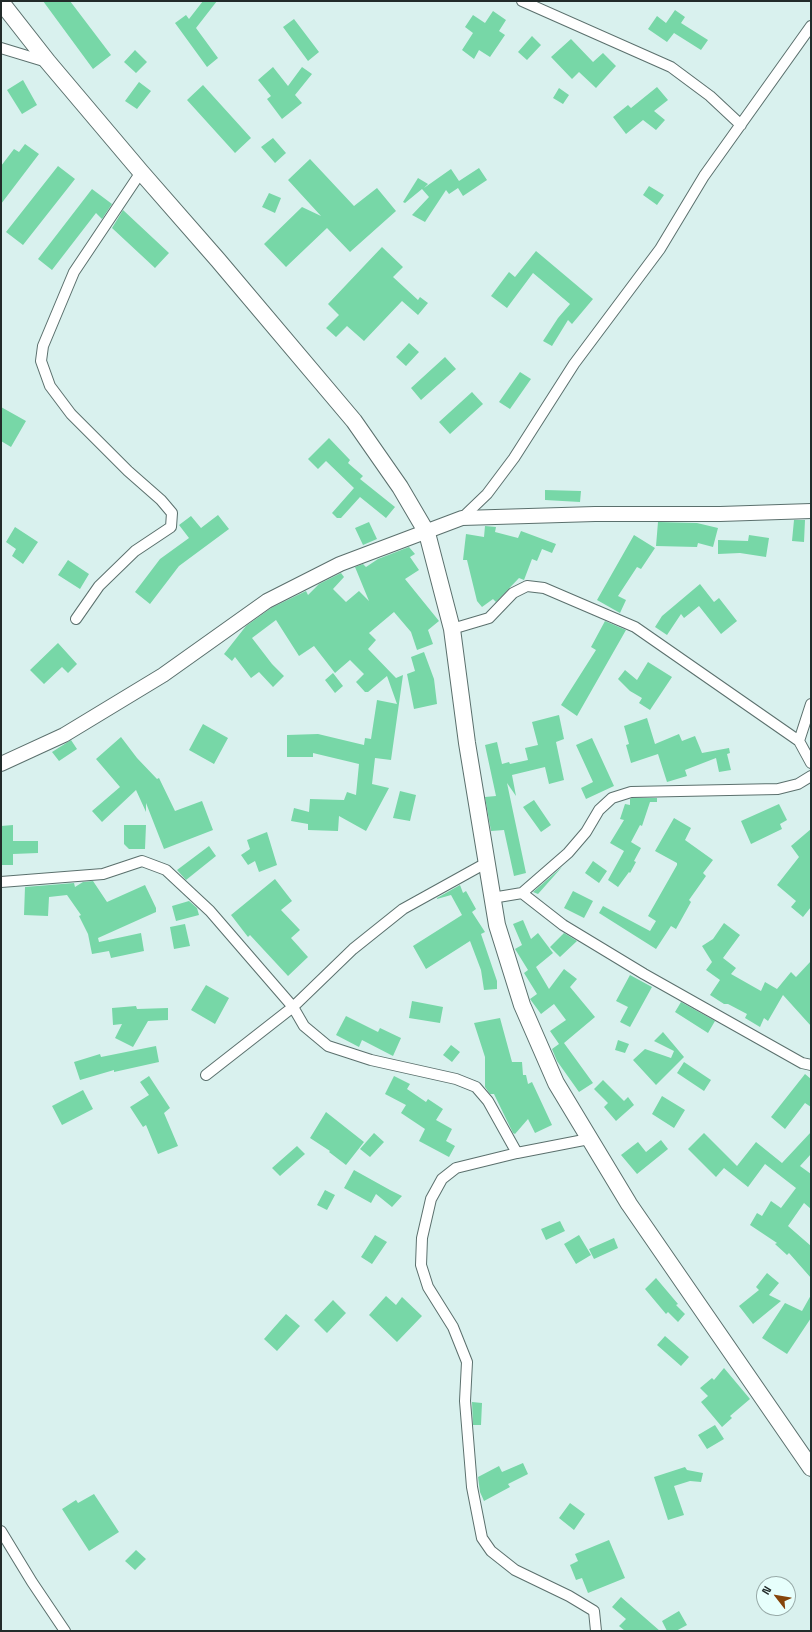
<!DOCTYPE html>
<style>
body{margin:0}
#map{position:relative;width:812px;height:1632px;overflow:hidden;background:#d9f1ee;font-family:"Space Grotesk",sans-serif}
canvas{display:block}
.frame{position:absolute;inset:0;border:2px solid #222b2a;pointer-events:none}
.north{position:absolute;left:756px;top:1576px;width:40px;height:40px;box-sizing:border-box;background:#e7fffc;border:1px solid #98aaa8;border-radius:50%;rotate:301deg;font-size:11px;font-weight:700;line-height:16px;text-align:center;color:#222b2a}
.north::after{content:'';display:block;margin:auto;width:14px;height:18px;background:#85450b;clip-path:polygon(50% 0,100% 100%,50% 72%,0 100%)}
</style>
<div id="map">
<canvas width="812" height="1632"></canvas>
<div class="frame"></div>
<div class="north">N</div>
</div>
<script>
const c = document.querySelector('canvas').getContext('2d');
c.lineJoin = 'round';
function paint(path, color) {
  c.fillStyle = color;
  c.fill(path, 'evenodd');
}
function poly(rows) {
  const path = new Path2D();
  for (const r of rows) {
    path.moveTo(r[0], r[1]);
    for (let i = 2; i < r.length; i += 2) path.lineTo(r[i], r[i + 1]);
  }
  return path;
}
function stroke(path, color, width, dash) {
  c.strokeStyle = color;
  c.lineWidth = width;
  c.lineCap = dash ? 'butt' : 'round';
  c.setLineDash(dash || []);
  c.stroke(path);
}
paint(poly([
 [43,1,70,1,111,55,93,69],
 [203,1,217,1,196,28,218,58,207,67,175,23,186,15,189,19],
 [675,10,685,17,681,23,708,40,701,50,674,33,667,42,648,29,657,16,666,23],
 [493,11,506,20,499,31,505,35,490,57,479,50,474,59,462,50,473,33,465,27,473,15,485,23],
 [294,19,319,52,308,61,283,27],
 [532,36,541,45,527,60,518,52],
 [571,39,593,62,603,53,616,66,596,88,579,72,572,79,551,57],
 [135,50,147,62,136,73,124,62],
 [273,67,288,86,302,67,312,74,295,95,302,103,282,119,267,99,271,96,258,80],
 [23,80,37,105,22,114,7,90],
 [139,82,151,91,137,109,125,101],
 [203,85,251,138,235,153,187,100],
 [657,87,668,100,654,111,665,120,656,130,643,120,626,134,613,117,628,105,631,108],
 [559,88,569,95,563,104,553,98],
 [273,138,286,153,275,163,261,147],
 [25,144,39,154,1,204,1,166,14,149,19,152],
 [310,159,354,206,377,188,396,211,350,252,327,228,286,267,264,244,302,207,321,216,288,180],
 [58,166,75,179,23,245,6,232],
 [479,168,487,180,463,196,458,188,449,194,446,190,425,222,412,215,429,197,422,189,405,203,403,202,418,178,428,184,424,188,451,169,459,181],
 [649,186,664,195,657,205,643,195],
 [92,189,112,204,102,219,96,213,52,270,38,259],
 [269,193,281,198,275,213,262,207],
 [123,210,169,253,155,268,112,228],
 [382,247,403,267,393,277,418,300,420,297,428,303,418,315,402,301,364,341,347,326,336,337,326,328,339,315,328,304],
 [536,251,593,299,572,324,568,320,552,346,543,341,558,318,570,304,533,273,507,308,491,296,509,272,515,277],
 [409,343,419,352,406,366,396,357],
 [445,357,456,369,421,400,411,388],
 [520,372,531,379,510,409,499,402],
 [472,392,483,404,450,434,439,422],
 [1,407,26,421,11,447,1,441],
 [329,438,350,460,348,463,363,476,360,479,395,507,386,518,360,497,341,518,337,518,332,513,354,488,326,461,318,469,308,459],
 [545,490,581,491,580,502,545,500],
 [218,515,229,529,179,566,150,604,135,592,160,559,189,538,179,525,191,516,201,528],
 [794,520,805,520,804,542,792,541],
 [369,522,377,539,363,545,355,528],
 [658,522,697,523,718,528,713,547,698,543,697,547,656,546],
 [485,526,496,527,495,532,518,538,521,531,556,544,552,553,542,549,537,561,532,559,524,580,519,578,496,602,493,599,482,607,477,601,467,560,463,560,466,534,484,537],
 [15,527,38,542,23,564,12,556,16,549,6,542],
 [634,535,655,548,641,569,637,567,618,596,626,600,620,613,597,600],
 [749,535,769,538,766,557,740,553,718,554,718,540,748,541],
 [409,547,415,554,410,557,419,570,405,579,439,621,428,630,433,644,417,650,411,632,394,612,369,633,376,640,368,649,396,678,403,675,391,760,375,758,372,784,389,788,366,831,339,816,338,831,308,830,308,824,291,821,294,808,309,812,310,799,344,800,347,792,356,795,359,764,313,753,313,757,287,757,287,735,318,734,364,745,365,738,371,739,377,700,397,704,387,676,368,692,365,692,356,682,364,674,350,660,335,673,314,646,299,656,276,620,252,638,272,664,284,676,273,687,259,672,251,678,235,657,232,661,224,654,246,626,271,608,306,591,308,595,319,584,341,573,344,577,333,589,346,602,359,591,369,601,355,567,363,564,366,567,378,559],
 [68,560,89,574,80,589,58,575],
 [700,584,714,602,719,598,737,621,721,634,699,606,684,618,681,614,667,635,655,627,662,616],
 [605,621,626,630,577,716,561,705,596,650,591,647],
 [58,643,77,664,68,673,62,667,44,684,30,670],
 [424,652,434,679,437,704,414,709,407,674,415,671,411,657],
 [648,662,672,677,650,710,639,703,642,698,630,691,618,679,625,670,637,680],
 [333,673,343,686,335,693,325,680],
 [559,715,564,739,556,742,564,780,549,784,545,767,512,775,516,796,507,783,526,873,514,876,504,830,491,831,485,797,496,796,485,745,497,742,502,764,509,762,510,764,528,760,525,748,538,745,532,722],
 [647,718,655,744,679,734,682,741,695,736,702,753,729,748,730,753,727,754,731,770,719,772,716,758,685,770,687,776,667,782,658,754,631,763,626,745,629,744,624,726],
 [203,724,228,738,214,764,189,750],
 [121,737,137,758,157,779,159,778,175,811,202,801,213,830,164,849,146,803,146,812,136,790,102,822,92,811,120,787,96,759],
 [592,738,614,786,586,799,581,788,593,782,576,745],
 [71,740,77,749,59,761,52,752],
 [400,791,416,795,410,821,393,818],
 [632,798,657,798,657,802,650,802,642,826,640,825,631,842,641,848,634,861,636,862,630,873,629,872,618,887,608,880,624,851,610,843,624,820,620,819,625,804,630,805,630,799],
 [534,800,551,825,541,832,523,807],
 [779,804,787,820,780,824,782,829,751,844,741,821],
 [674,818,691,828,685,840,713,860,703,873,706,876,689,900,691,902,676,929,671,926,656,949,599,913,603,906,650,931,656,921,648,916,677,865,677,863,655,851],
 [13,825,13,841,38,841,38,853,13,854,13,865,1,865,1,826],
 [124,825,146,825,145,849,129,849,124,844],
 [811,829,811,907,803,917,791,907,796,901,777,885,799,857,791,846],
 [267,832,277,865,259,872,255,861,248,865,241,855,250,849,247,840],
 [209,846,216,856,186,880,177,870],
 [593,861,607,871,599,883,585,873],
 [562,867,538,894,533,892],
 [275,879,292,901,281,910,300,930,291,938,308,957,288,976,250,935,248,937,231,915],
 [93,881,107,902,145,885,156,908,156,912,98,938,99,942,141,933,144,951,111,958,109,951,92,954,88,934,79,916,81,915,67,895,49,897,48,916,24,915,25,887,74,883,75,887,83,882],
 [460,885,463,893,466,891,476,909,472,912,485,932,481,934,497,981,497,989,484,990,481,970,470,941,426,969,413,946,462,915,451,895,437,899,437,898],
 [573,891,593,901,584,918,564,908],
 [189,901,197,908,199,915,176,921,172,906],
 [523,920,531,939,538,933,553,953,536,967,549,989,564,969,577,979,570,987,595,1017,564,1043,593,1083,579,1092,557,1061,552,1049,559,1044,550,1031,566,1020,554,1004,541,1014,530,999,537,994,524,973,528,970,515,949,522,945,513,924],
 [724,923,740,935,723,958,736,968,731,974,761,991,765,982,777,989,791,972,796,977,811,961,811,1026,783,995,768,1021,764,1018,760,1027,745,1018,747,1014,728,1004,724,1004,710,995,720,980,706,970,712,962,702,946,713,939],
 [185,924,190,946,174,949,170,927],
 [564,933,577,941,560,957,550,947],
 [630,975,652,987,630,1027,620,1022,628,1007,616,1001],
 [206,985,229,998,215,1024,191,1010],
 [412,1001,443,1007,440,1023,409,1018],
 [681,1002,715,1021,708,1033,675,1012],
 [136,1006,137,1009,168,1008,168,1020,148,1021,133,1047,115,1038,122,1024,113,1025,112,1008],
 [346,1016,378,1032,380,1028,401,1038,393,1056,362,1040,359,1047,336,1035],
 [500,1018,512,1062,522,1062,523,1075,526,1075,528,1084,532,1082,552,1125,535,1133,528,1119,515,1134,513,1133,494,1094,490,1094,485,1087,485,1057,474,1023],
 [663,1032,684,1057,656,1085,633,1060,645,1049,671,1058,674,1051,654,1041],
 [618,1040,629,1044,625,1053,615,1050],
 [451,1045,460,1052,452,1062,443,1055],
 [156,1046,159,1062,114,1072,114,1070,80,1080,74,1062,100,1054,101,1057],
 [684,1062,711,1080,704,1091,677,1073],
 [805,1074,811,1079,811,1107,805,1103,785,1129,771,1117],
 [149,1076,170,1108,164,1113,178,1146,158,1154,146,1125,143,1127,130,1107,149,1095,140,1082],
 [394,1076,410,1084,407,1089,426,1102,428,1099,443,1109,436,1120,452,1129,446,1141,455,1146,449,1157,419,1141,425,1129,401,1113,406,1105,385,1094],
 [603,1080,624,1101,628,1097,634,1105,616,1121,604,1107,608,1103,594,1089],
 [83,1090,93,1109,62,1125,52,1106],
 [662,1096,685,1110,674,1128,652,1114],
 [326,1112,364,1142,346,1165,329,1152,330,1151,310,1138],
 [811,1132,811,1154,800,1166,811,1174,811,1209,804,1203,788,1226,811,1246,811,1278,789,1253,787,1255,775,1244,777,1243,750,1225,757,1213,762,1216,771,1201,781,1208,796,1188,765,1164,748,1187,724,1168,716,1177,688,1149,704,1133,737,1166,756,1142,782,1163],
 [374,1133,384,1142,370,1157,360,1149],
 [661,1140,668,1149,637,1174,621,1155,638,1142,646,1152],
 [297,1146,305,1154,280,1176,272,1168],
 [354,1170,390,1190,402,1196,392,1207,376,1194,371,1203,344,1188],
 [325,1190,335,1195,327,1210,317,1205],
 [560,1221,565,1231,546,1240,541,1229],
 [375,1235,387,1242,372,1264,361,1257],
 [579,1235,591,1255,576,1264,564,1244],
 [614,1238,618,1248,594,1259,589,1249],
 [767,1273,779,1283,769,1295,781,1301,753,1324,739,1306,759,1290,756,1287],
 [656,1278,678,1304,676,1305,685,1314,678,1322,668,1312,666,1314,645,1289],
 [811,1295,811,1318,787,1354,762,1338,785,1303,802,1311],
 [386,1296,396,1305,402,1297,422,1316,397,1342,369,1315],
 [333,1300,346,1313,327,1333,314,1320],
 [286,1314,300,1326,277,1351,264,1339],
 [665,1336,689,1357,681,1366,657,1345],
 [724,1368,750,1399,730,1416,732,1418,722,1427,701,1402,708,1396,700,1388,712,1378,714,1380],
 [472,1402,482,1403,481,1425,473,1425],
 [715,1425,724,1439,707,1449,698,1435],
 [523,1463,528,1474,508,1484,510,1487,484,1501,480,1492,478,1477,499,1466,502,1472],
 [685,1467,687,1470,703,1473,701,1482,690,1481,674,1486,684,1515,668,1520,654,1477],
 [94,1494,119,1532,89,1551,62,1509,76,1500,78,1503],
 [570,1503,585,1514,574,1530,559,1518],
 [609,1540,625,1578,588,1593,582,1578,576,1580,570,1565,578,1561,575,1554],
 [136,1550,146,1559,135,1570,125,1561],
 [621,1597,660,1631,625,1631,619,1626,626,1619,612,1607],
 [679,1611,687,1625,676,1631,667,1631,662,1621]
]), '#77d7a7');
const street = poly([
 [522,1,671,67,710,96,741,125],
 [1,48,47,62],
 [462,518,487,494,514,458,574,364,660,249,704,176,811,26],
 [76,619,99,586,135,551,171,527,172,513,161,500,128,471,71,414,50,386,41,361,43,346,74,272,141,172],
 [452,629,489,618,513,593,527,586,544,588,635,627,799,741,811,763],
 [799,741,811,704],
 [1,882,103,874,142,861,166,870,210,911,293,1007,304,1026,328,1046,371,1060,456,1079,476,1087,488,1101,517,1153],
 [522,893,563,925,644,974,802,1063,811,1065],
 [492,898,522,893,568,853,586,832,599,810,612,798,631,792,778,789,798,784,811,776],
 [206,1075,293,1007,353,949,403,909,486,863],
 [589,1139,517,1153,456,1168,442,1179,431,1199,422,1238,421,1265,428,1287,453,1327,467,1362,465,1401,472,1487,482,1538,491,1551,515,1570,569,1596,594,1611,596,1631],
 [1,1531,32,1582,65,1631]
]);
const secondary = poly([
 [1,764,64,735,163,675,267,601,340,564,462,518,595,514,720,514,811,511]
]);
const primary = poly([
 [1,2,48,62,141,172,218,260,354,421,400,487,427,533,452,629,467,743,497,925,522,1005,556,1083,629,1204,811,1468]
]);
stroke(street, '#5b706d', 12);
stroke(secondary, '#5b706d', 16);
stroke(primary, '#5b706d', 18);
stroke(street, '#fff', 10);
stroke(secondary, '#fff', 14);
stroke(primary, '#fff', 16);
</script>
